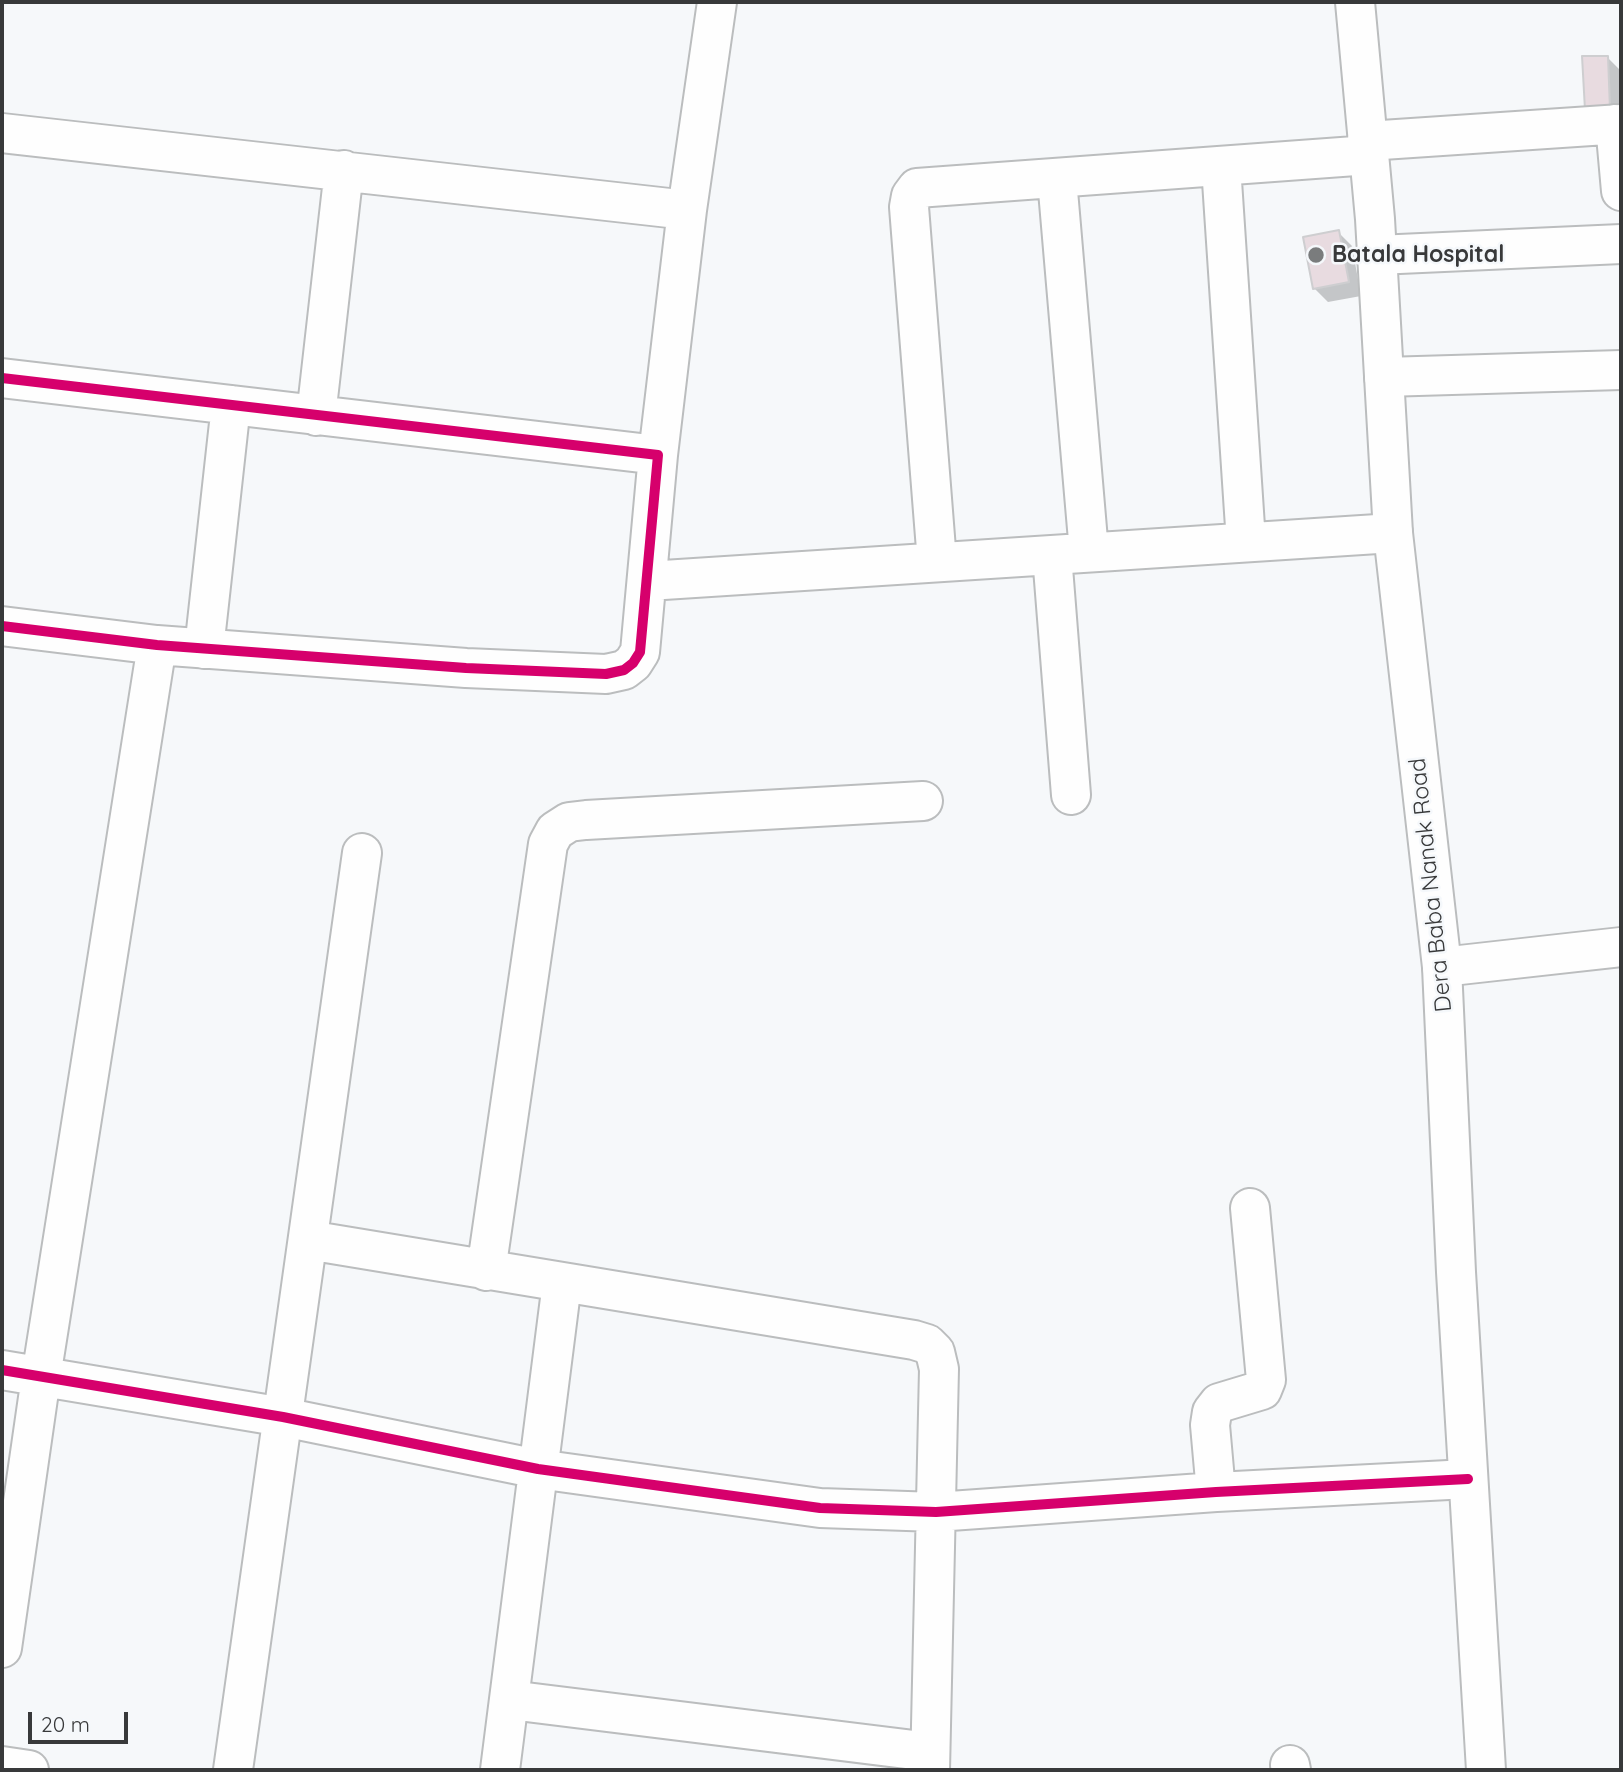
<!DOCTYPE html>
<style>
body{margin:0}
#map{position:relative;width:1623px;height:1772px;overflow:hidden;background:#f6f8fa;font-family:Quicksand,sans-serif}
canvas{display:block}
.frame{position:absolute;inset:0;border:4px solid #38393a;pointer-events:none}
.scale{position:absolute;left:28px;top:1712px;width:100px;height:32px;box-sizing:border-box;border:4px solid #38393a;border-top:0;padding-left:9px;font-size:21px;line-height:24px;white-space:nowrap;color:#38393a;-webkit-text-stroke:5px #f5f8fb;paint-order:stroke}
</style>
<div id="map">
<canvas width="1623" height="1772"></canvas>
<div class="frame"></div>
<div class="scale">20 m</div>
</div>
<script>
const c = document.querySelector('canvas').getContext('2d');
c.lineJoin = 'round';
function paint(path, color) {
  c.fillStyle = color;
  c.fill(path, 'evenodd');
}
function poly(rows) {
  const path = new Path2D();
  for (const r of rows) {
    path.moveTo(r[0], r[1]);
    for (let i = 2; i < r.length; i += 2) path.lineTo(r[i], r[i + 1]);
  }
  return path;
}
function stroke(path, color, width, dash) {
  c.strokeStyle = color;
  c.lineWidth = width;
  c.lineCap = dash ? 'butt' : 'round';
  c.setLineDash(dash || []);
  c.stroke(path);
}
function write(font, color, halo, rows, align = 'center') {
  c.font = font + ' Quicksand,sans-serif';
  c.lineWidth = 5;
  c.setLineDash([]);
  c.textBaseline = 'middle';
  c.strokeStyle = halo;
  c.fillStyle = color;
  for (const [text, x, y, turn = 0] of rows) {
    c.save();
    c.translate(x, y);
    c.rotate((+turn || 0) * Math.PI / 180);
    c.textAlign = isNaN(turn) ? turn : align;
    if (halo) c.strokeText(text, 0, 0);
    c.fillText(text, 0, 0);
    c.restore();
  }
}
paint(poly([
 [1607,57,1621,71,1621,123,1600,123],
 [1338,232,1352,246,1361,296,1328,302,1314,288]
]), '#0003');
const building = poly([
 [1582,56,1608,56,1610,110,1585,110,1582,56],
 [1339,230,1349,282,1313,289,1303,237,1339,230]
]);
paint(building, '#e8dbe0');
stroke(building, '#ceced0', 2);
const minor = poly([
 [1615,124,1621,191],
 [2,133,687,210,717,2],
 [1367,141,1621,124],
 [1221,166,1246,542],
 [1057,179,1089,552],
 [1377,255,1621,244],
 [1384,377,1621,370],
 [2,378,658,455,640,652,633,663,624,670,606,674,466,668,157,645,2,626],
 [316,416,344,170],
 [658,455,687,210],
 [1052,555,1071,795],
 [937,562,909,207,911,196,917,188,1369,155],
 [648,581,1393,533],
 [204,649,231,405],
 [1442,967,1621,947],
 [308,1240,914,1340,927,1344,935,1352,939,1369,930,1770],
 [486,1271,548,844,555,831,569,822,586,820,923,801],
 [2,1370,283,1417,538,1469,820,1508,936,1512,1216,1492,1468,1479],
 [1216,1492,1210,1425,1212,1412,1219,1403,1262,1390,1266,1380,1250,1208],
 [2,1648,41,1377,157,645],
 [510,1700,930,1752],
 [1290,1765,1291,1770],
 [2,1766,29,1770],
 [233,1770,362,853],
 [500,1770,562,1283]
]);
const major = poly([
 [1355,2,1375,219,1393,533,1442,967,1456,1272,1486,1770]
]);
stroke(minor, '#bbbdbe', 42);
stroke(major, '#bbbdbe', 42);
stroke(minor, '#fefefe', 38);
stroke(major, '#fefefe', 38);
stroke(poly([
 [2,378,658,455,640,652,633,663,624,670,606,674,466,668,157,645,2,626],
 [2,1370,283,1417,538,1469,820,1508,936,1512,1216,1492,1468,1479]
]), '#d6006c', 10);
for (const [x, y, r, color] of [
 [1316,255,9,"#7a7c7d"]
]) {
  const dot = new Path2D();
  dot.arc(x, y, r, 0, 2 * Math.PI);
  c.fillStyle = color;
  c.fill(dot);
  stroke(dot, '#f5f8fb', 2.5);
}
write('bold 23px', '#38393a', '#f5f8fb', [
 ["Batala Hospital",1332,255]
], 'left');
write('23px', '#38393a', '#f5f8fb', [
 ["Dera Baba Nanak Road",1431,885,-96]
]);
</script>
